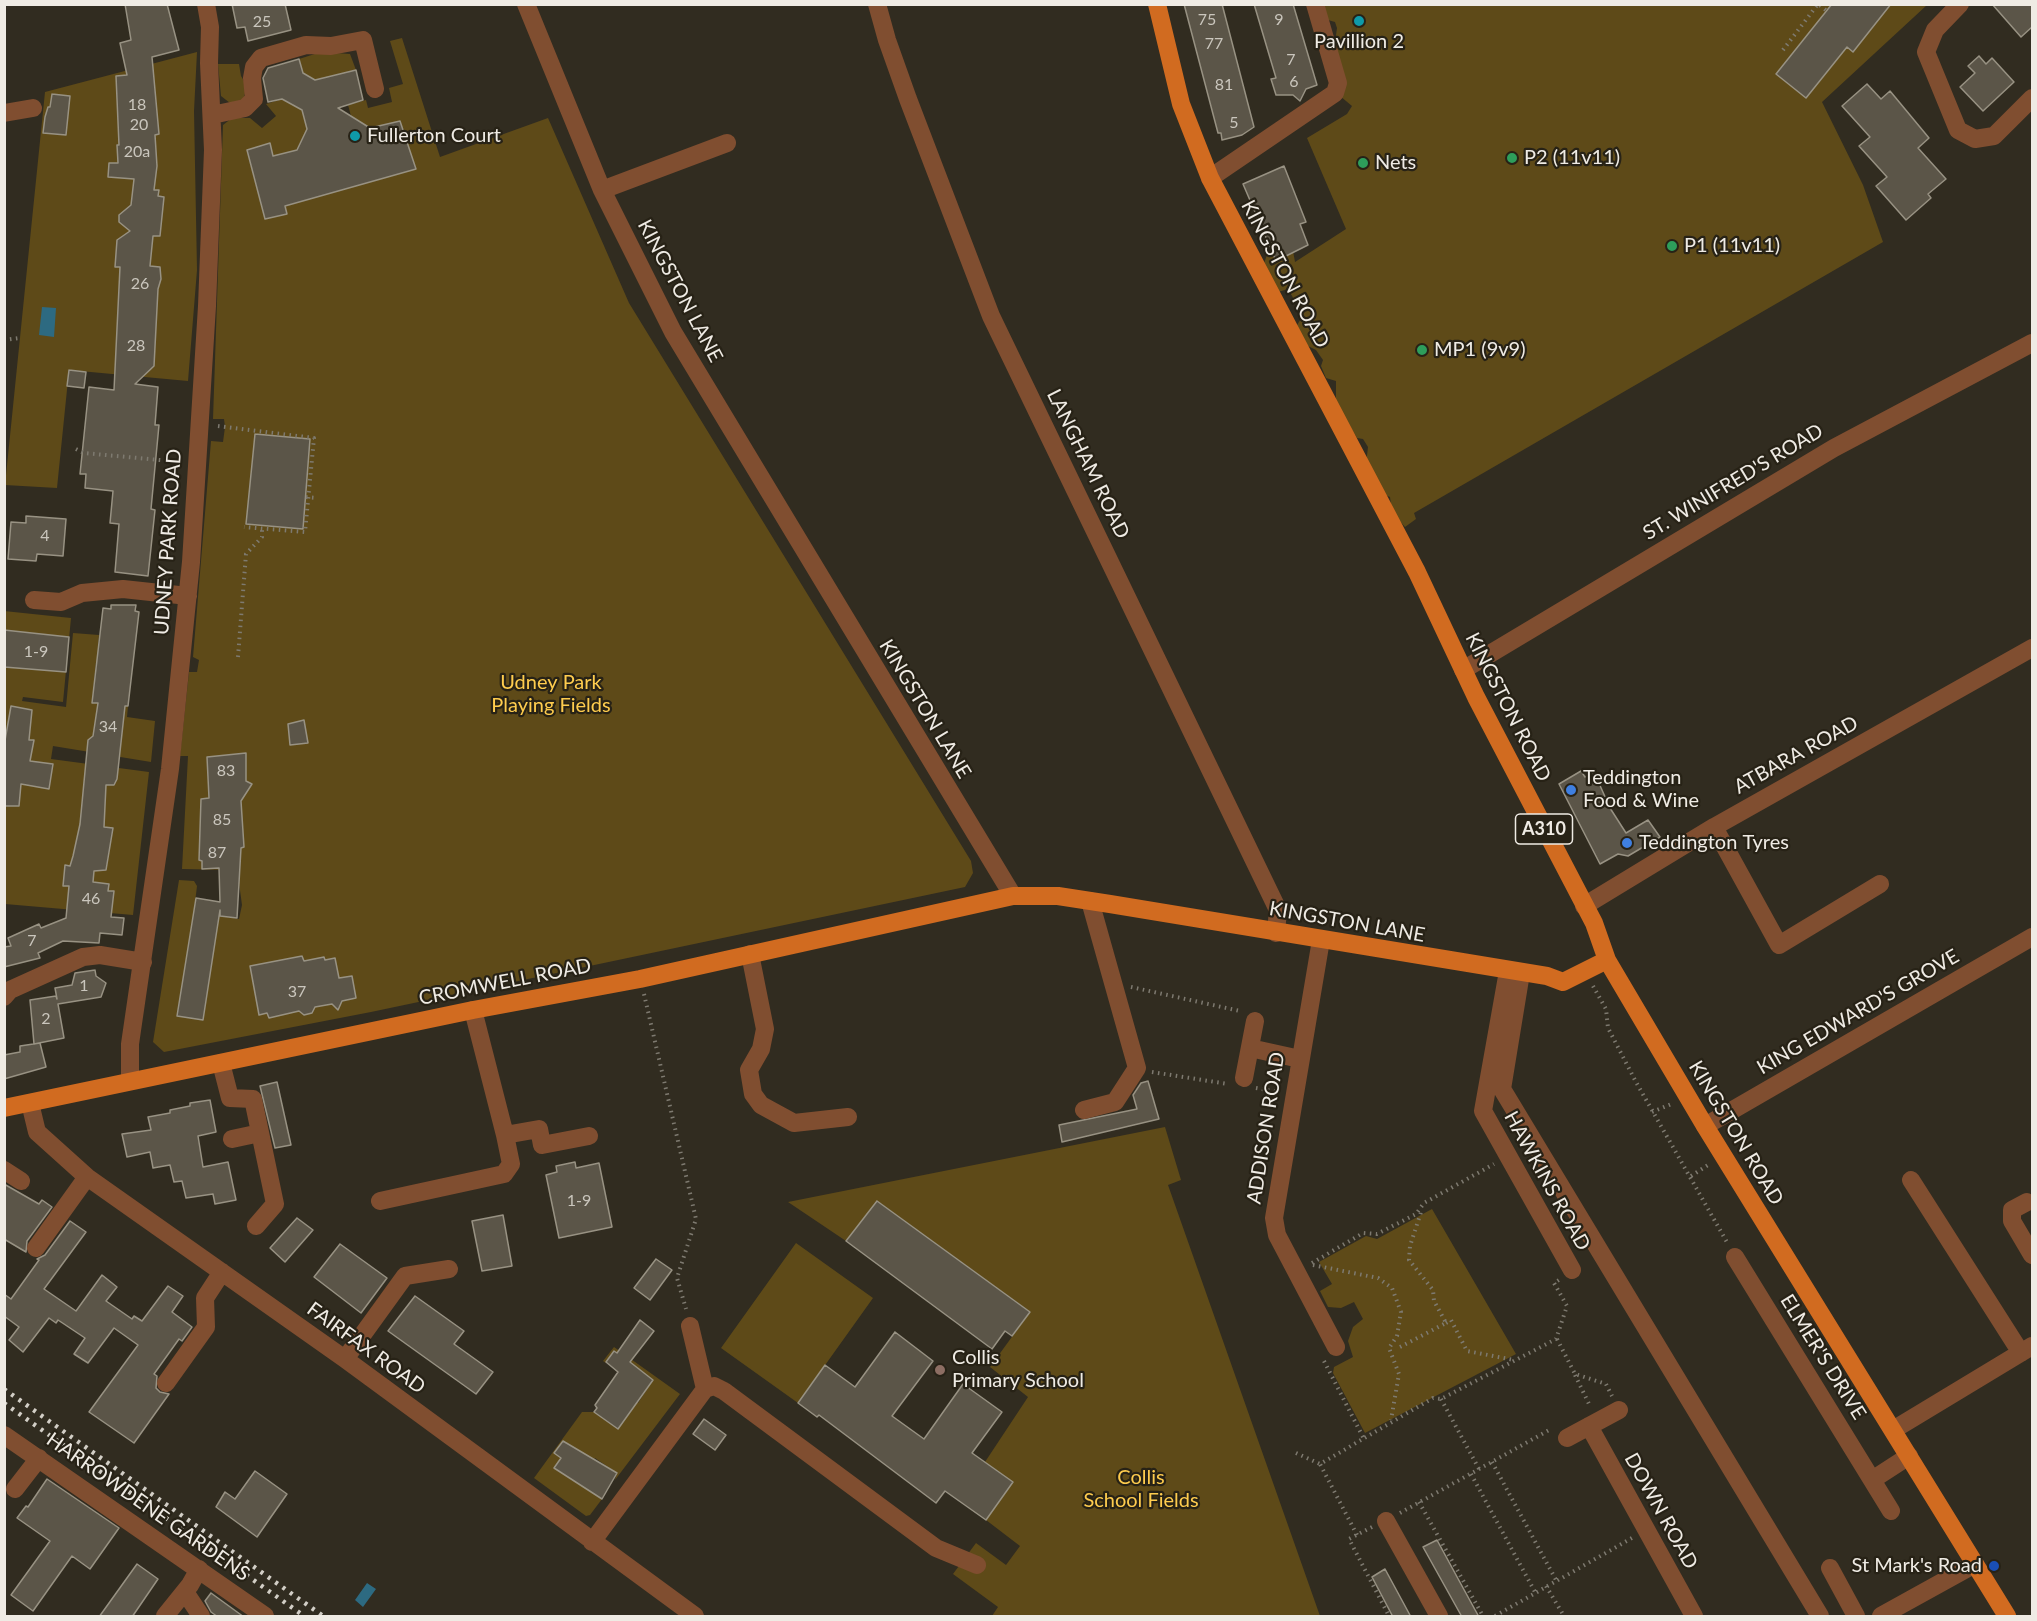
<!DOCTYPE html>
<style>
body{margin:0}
#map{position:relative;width:2037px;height:1621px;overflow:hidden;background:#312c20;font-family:Lato,sans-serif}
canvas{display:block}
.frame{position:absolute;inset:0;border:6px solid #efebe4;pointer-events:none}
</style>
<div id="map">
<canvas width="2037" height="1621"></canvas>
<div class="frame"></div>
</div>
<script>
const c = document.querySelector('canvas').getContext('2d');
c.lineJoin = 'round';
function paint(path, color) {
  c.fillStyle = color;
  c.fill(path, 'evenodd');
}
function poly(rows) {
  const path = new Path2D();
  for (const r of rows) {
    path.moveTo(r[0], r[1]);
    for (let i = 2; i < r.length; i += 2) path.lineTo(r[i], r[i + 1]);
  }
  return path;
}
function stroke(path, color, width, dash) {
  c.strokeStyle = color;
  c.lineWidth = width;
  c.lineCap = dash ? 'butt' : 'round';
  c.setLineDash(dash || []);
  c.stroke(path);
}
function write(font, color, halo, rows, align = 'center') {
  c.font = font + ' Lato,sans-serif';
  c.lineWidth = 4.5;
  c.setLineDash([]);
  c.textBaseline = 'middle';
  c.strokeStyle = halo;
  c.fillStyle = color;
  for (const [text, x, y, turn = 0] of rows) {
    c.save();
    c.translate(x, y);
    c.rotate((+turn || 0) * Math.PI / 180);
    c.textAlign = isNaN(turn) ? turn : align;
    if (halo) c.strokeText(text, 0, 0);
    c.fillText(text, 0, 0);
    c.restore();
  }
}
paint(poly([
 [1324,5,1927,5,1822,102,1863,185,1883,242,1414,513,1416,519,1405,527,1392,512,1390,497,1383,494,1366,464,1368,447,1363,439,1357,438,1336,404,1336,381,1326,378,1321,366,1323,360,1316,350,1306,345,1296,327,1303,315,1288,289,1278,292,1263,266,1267,255,1293,251,1295,262,1346,229,1307,138,1347,114,1352,106,1340,96,1335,42,1337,28,1335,22,1328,20],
 [402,38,440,157,548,118,629,303,971,861,973,873,965,887,371,1012,164,1052,153,1042,179,880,194,881,197,886,194,911,239,919,242,905,239,883,232,870,182,869,188,756,180,756,189,672,197,672,199,660,193,657,211,441,223,442,225,427,224,419,213,419,223,125,232,118,250,118,262,128,276,116,266,104,282,99,302,110,307,129,297,150,273,156,269,144,247,151,265,219,285,206,415,169,400,121,370,128,351,116,348,105,366,100,368,108,392,102,389,88,403,84,390,41],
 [197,52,194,111,197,270,188,381,69,370,57,488,5,485,45,92],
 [321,52,350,54,356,70,321,84,303,73,299,59],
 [218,64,239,64,241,76,247,86,243,100,230,103,221,96],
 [4,611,71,618,63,702,23,697,22,701,66,707,73,633,99,635,98,649,117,652,96,662,92,702,128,706,127,717,155,721,151,762,53,746,51,759,149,772,133,915,5,904],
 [1165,1127,1181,1180,1168,1185,1320,1616,992,1616,998,1607,953,1574,976,1543,1006,1565,1020,1546,986,1520,1013,1482,985,1462,1028,1397,990,1367,1030,1312,877,1201,846,1241,788,1202],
 [1432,1209,1516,1354,1365,1433,1333,1373,1334,1367,1353,1357,1348,1341,1353,1327,1363,1319,1354,1302,1341,1308,1328,1307,1320,1291,1332,1284,1319,1262,1366,1236,1377,1239],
 [796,1243,873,1298,798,1403,721,1348],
 [614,1347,680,1394,615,1480,617,1473,595,1458,577,1483,602,1499,590,1515,586,1516,534,1478,582,1412,594,1412,618,1429,632,1410,625,1404,630,1397,638,1403,653,1380,615,1351,606,1363,603,1361],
 [564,1441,590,1459,573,1481,554,1468,561,1458,555,1453]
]), '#5e4a18');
paint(poly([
 [42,307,56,308,54,337,39,335],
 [367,1583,376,1589,363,1607,355,1600]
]), '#2d6a81');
const building = poly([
 [125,4,167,4,179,50,152,57,159,134,155,135,157,166,154,190,159,190,158,196,164,197,160,236,153,236,150,266,160,267,161,279,158,289,154,366,135,384,158,387,155,425,159,425,151,509,155,510,148,576,115,572,119,524,110,523,113,491,85,488,86,474,80,474,89,387,114,390,120,267,115,267,117,240,130,231,119,222,119,215,131,205,134,179,108,177,109,163,118,163,117,145,119,145,116,76,127,75,120,43,131,40,125,4],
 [232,4,285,4,291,30,248,41,245,27,237,28,232,4],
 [1184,4,1222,4,1254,127,1242,135,1222,140,1221,133,1218,133,1184,4],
 [1254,4,1293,4,1317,85,1306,89,1300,101,1293,95,1276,95,1271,79,1276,78,1254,4],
 [1832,4,1891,4,1853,52,1847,47,1806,98,1776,74,1832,4],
 [1992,4,2032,4,2032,27,2021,37,1992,4],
 [1979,56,1986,64,1992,58,2014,82,1983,111,1960,87,1975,73,1968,66,1979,56],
 [299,59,303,73,315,80,356,70,363,100,338,108,370,128,400,121,416,169,285,206,287,214,265,219,247,150,270,143,273,156,297,150,307,129,302,110,282,99,268,102,263,78,268,68,299,59],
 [1867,84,1881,99,1890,91,1900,103,1929,138,1918,148,1946,179,1928,194,1931,198,1906,220,1876,186,1887,177,1859,146,1870,137,1842,106,1867,84],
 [52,94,70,96,66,135,43,133,45,117,48,107,50,107,52,94],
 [1284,166,1306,222,1300,224,1308,245,1276,261,1243,184,1284,166],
 [69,370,86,372,84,388,67,386,69,370],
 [255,434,310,439,303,529,246,524,255,434],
 [26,516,66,519,63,556,37,554,36,561,8,559,11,522,26,523,26,516],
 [111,605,136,605,135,611,139,612,128,706,125,706,117,779,114,785,106,785,104,827,113,828,106,870,94,871,93,882,109,884,108,891,114,891,111,917,124,918,122,935,100,933,99,943,63,941,38,953,40,958,4,967,4,947,11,946,8,938,39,924,41,928,66,918,69,886,63,886,65,865,70,866,73,856,80,824,88,740,93,736,98,703,92,703,103,608,111,609,111,605],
 [4,630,69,637,66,672,4,667,4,630],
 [11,706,32,710,29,740,34,740,30,761,53,764,49,789,21,784,19,806,4,806,4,746,11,706],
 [304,720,308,743,290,745,288,724,304,720],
 [246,753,246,781,252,784,241,801,244,847,241,848,237,918,220,916,220,910,203,1020,177,1016,196,898,220,902,219,868,202,869,202,861,199,860,201,799,209,798,207,757,246,753],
 [1581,771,1585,777,1594,772,1610,808,1626,833,1648,820,1660,837,1628,856,1618,854,1600,864,1559,784,1581,771],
 [302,956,304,961,324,957,325,960,335,958,339,978,352,976,356,998,342,1001,338,1010,332,1004,315,1007,312,1013,304,1015,299,1011,269,1018,267,1013,259,1015,250,966,302,956],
 [95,970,96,976,106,983,101,997,58,1004,64,1038,34,1044,30,1000,56,996,57,999,55,988,72,985,75,973,95,970],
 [40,1043,46,1067,4,1079,4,1055,20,1052,20,1046,40,1043],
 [1148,1081,1159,1119,1062,1142,1059,1125,1137,1109,1133,1095,1141,1083,1148,1081],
 [277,1082,291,1145,275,1148,260,1086,277,1082],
 [210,1100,216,1132,198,1136,203,1167,228,1162,236,1200,215,1204,213,1194,186,1198,182,1181,174,1182,170,1165,153,1168,150,1152,127,1157,122,1134,151,1130,148,1117,170,1113,170,1110,190,1106,190,1103,210,1100],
 [575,1162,576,1168,599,1163,612,1227,559,1238,546,1175,557,1172,556,1166,575,1162],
 [4,1184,39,1204,42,1200,52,1207,27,1241,26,1252,4,1239,4,1184],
 [877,1201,1030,1312,1012,1336,1005,1331,992,1349,846,1241,877,1201],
 [503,1215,512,1266,482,1271,472,1221,503,1215],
 [297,1218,313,1230,285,1262,270,1248,297,1218],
 [70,1221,86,1232,44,1289,76,1311,102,1275,117,1287,106,1301,132,1319,134,1316,142,1321,168,1286,183,1296,172,1312,192,1327,182,1341,179,1339,154,1374,157,1376,156,1388,160,1392,169,1394,134,1443,89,1412,138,1345,114,1328,88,1363,74,1354,85,1338,58,1320,56,1323,49,1318,23,1352,9,1340,19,1327,4,1316,4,1294,11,1299,39,1260,37,1259,45,1255,70,1221],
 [340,1244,387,1278,361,1313,314,1277,340,1244],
 [656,1259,672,1270,650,1300,634,1288,656,1259],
 [415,1296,464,1331,454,1344,493,1372,476,1394,388,1331,415,1296],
 [640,1320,654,1331,630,1362,653,1380,618,1429,594,1412,597,1408,595,1405,618,1372,606,1362,614,1351,617,1353,640,1320],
 [895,1332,933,1361,892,1416,924,1439,963,1384,1002,1412,972,1453,1013,1482,986,1520,945,1491,936,1503,819,1415,817,1417,798,1403,825,1365,855,1387,895,1332],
 [704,1419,726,1435,715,1450,693,1434,704,1419],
 [563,1441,617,1473,602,1499,554,1468,561,1458,554,1453,563,1441],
 [255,1471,287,1494,257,1537,216,1507,225,1492,235,1499,255,1471],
 [47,1479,119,1528,90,1569,72,1556,33,1611,11,1595,50,1541,17,1518,26,1506,28,1507,47,1479],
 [1437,1540,1462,1586,1479,1617,1462,1617,1423,1547,1437,1540],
 [137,1564,158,1579,132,1617,99,1617,137,1564],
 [1385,1569,1411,1617,1393,1617,1372,1577,1385,1569],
 [211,1593,244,1617,218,1617,211,1612,205,1601,211,1593]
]);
paint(building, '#5b5548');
stroke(building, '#989283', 1.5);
stroke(poly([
 [1783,50,1818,4,1827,11],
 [4,340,19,338],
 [218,426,314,438,305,532,244,527],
 [76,449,84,453,181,462],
 [306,497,317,498],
 [238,657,246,554,262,537,262,530],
 [1593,986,1606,1009,1608,1028,1636,1082,1728,1244],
 [1131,987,1240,1011],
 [644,994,696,1219,677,1278,686,1309],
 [1152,1072,1228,1084],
 [1256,1088,1278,1092],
 [1652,1112,1674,1103],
 [1691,1176,1708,1165],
 [1312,1263,1363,1233,1377,1234,1416,1214,1424,1203,1494,1164],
 [1313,1265,1378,1278,1392,1288,1401,1312,1397,1336,1389,1348,1399,1374,1391,1420],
 [1446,1323,1451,1320,1467,1351,1514,1360],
 [1557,1339,1575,1374,1606,1384,1612,1396],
 [1400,1347,1446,1323,1434,1301,1433,1290,1409,1260,1410,1246,1422,1209],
 [1324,1361,1364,1439],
 [1575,1375,1590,1406],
 [1441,1399,1479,1469],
 [1296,1453,1320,1464],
 [1492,1462,1556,1580],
 [1471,1474,1535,1592],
 [1419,1502,1483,1616],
 [1400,1513,1551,1429],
 [1372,1527,1349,1539,1389,1616],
 [1357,1535,1320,1464,1433,1398,1441,1399,1556,1339,1567,1306,1554,1283,1559,1280],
 [1546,1586,1564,1616],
 [1495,1616,1632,1538]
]), '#7e7a70', 4, [1.5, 4.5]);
stroke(poly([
 [526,4,602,190,673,332,1013,896],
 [877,4,887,40,908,99,991,316,1278,910,1276,933],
 [1960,4,1935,30,1926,52,1958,130,1975,139,1994,136,2032,98],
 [4,113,33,108],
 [212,115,245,108,254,99,252,78,254,67,261,58,306,45,331,46,363,40,375,89],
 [1210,178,1335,93,1338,83,1315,4],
 [602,190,727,143],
 [34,600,61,602,82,593,123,589,188,596],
 [1463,670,1834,448,2032,343],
 [1714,827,1779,945,1880,884],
 [1584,906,1714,827,2032,648],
 [1321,940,1274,1218,1277,1235,1336,1347],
 [750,954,765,1029,761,1049,749,1070,753,1094,761,1105,794,1123,848,1117],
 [1508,971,1483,1111,1572,1270],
 [1521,973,1502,1089,1820,1616],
 [4,997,10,990,83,957,100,955,143,962],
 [473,1010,505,1135,539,1129,542,1145,589,1136],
 [1250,1048,1300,1059],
 [221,1063,230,1098,253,1099,275,1204,256,1226],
 [1244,1078,1255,1021],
 [130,1081,130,1044,170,769,191,562,207,306,213,150,209,63,210,27,206,4],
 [30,1103,37,1132,87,1177,345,1359,695,1616],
 [1084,1110,1115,1102,1137,1068,1090,901],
 [1705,1126,2032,937],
 [232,1139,260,1133],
 [4,1170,21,1181],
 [1911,1180,2021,1353],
 [380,1201,504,1174,511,1164,505,1135],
 [2027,1202,2012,1210,2012,1221,2032,1255],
 [36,1248,87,1177],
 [1735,1257,1891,1511],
 [345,1359,405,1276,449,1269],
 [166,1383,206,1327,205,1298,222,1272],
 [705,1389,714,1386,724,1391,936,1548,977,1565],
 [1589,1426,1694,1616],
 [1893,1430,2032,1346],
 [4,1435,265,1616],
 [1567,1438,1619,1410],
 [1872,1480,1909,1456],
 [15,1489,39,1458],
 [1386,1521,1439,1616],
 [592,1542,705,1389,690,1326],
 [1830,1568,1856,1616],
 [185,1592,201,1616],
 [165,1616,190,1585,199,1569],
 [1881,1616,1975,1564]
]), '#804e30', 18);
stroke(poly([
 [1157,4,1181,104,1210,178,1417,572,1476,697,1594,923,1607,960,1705,1126,2007,1616],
 [4,1108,473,1010,640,979,1013,896,1058,896,1110,904,1547,976,1563,982,1607,960]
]), '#d16b20', 18);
stroke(poly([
 [4,1389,323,1616],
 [4,1403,304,1616]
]), '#d2cec6', 4.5, [3, 6]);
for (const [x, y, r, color] of [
 [1359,21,6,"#0f9aa8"],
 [355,136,6,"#0f9aa8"],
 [1512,158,6,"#2e9e5b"],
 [1363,163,6,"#2e9e5b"],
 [1672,246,6,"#2e9e5b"],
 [1422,350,6,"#2e9e5b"],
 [1571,790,6,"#3f7fe0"],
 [1627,843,6,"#3f7fe0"],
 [940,1370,6,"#8d6e63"],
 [1994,1566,6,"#1a4fb4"]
]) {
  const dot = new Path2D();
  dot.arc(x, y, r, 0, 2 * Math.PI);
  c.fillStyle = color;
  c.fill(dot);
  stroke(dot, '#272216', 2);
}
write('16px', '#cac6bd', null, [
 ["75",1207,20],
 ["9",1279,20],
 ["25",262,22],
 ["77",1214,44],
 ["7",1291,60],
 ["6",1294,82],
 ["81",1224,85],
 ["18",137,105],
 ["5",1234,123],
 ["20",139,125],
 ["20a",137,152],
 ["26",140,284],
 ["28",136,346],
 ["4",45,536],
 ["1-9",36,652],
 ["34",108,727],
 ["83",226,771],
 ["85",222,820],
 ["87",217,853],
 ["46",91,899],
 ["7",32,941],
 ["1",84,986],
 ["37",297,992],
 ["2",46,1019],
 ["1-9",579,1201]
]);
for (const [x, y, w] of [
 [1544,829,57]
]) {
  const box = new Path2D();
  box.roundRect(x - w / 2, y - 15, w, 30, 4.5);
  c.fillStyle = '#272216';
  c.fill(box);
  stroke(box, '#efebe4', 1.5);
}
write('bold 18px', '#efebe4', null, [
 ["A310",1544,829]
]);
write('20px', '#efebe4', '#272216', [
 ["Pavillion 2",1359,42,"center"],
 ["Fullerton Court",367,136],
 ["P2 (11v11)",1524,158],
 ["Nets",1375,163],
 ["P1 (11v11)",1684,246],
 ["MP1 (9v9)",1434,350],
 ["Teddington",1583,778],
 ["Food & Wine",1583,801],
 ["Teddington Tyres",1639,843],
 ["Collis",952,1358],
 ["Primary School",952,1381],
 ["St Mark's Road",1982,1566,"right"]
], 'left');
write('20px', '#efebe4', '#272216', [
 ["KINGSTON ROAD",1285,274,62],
 ["KINGSTON LANE",680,291,62],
 ["LANGHAM ROAD",1088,464,64],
 ["ST. WINIFRED'S ROAD",1733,482,-31],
 ["UDNEY PARK ROAD",168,542,-86],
 ["KINGSTON ROAD",1508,707,63],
 ["KINGSTON LANE",925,709,59],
 ["ATBARA ROAD",1796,755,-29],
 ["KINGSTON LANE",1347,922,10],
 ["CROMWELL ROAD",505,982,-11],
 ["KING EDWARD'S GROVE",1858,1012,-30],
 ["ADDISON ROAD",1266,1128,-81],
 ["KINGSTON ROAD",1736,1133,59],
 ["HAWKINS ROAD",1547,1181,61],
 ["FAIRFAX ROAD",366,1348,36],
 ["ELMER'S DRIVE",1823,1357,58],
 ["HARROWDENE GARDENS",148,1507,35],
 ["DOWN ROAD",1661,1511,61]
]);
write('20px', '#fecc4e', '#272216', [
 ["Udney Park",551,683],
 ["Playing Fields",551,706],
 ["Collis",1141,1478],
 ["School Fields",1141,1501]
]);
</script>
